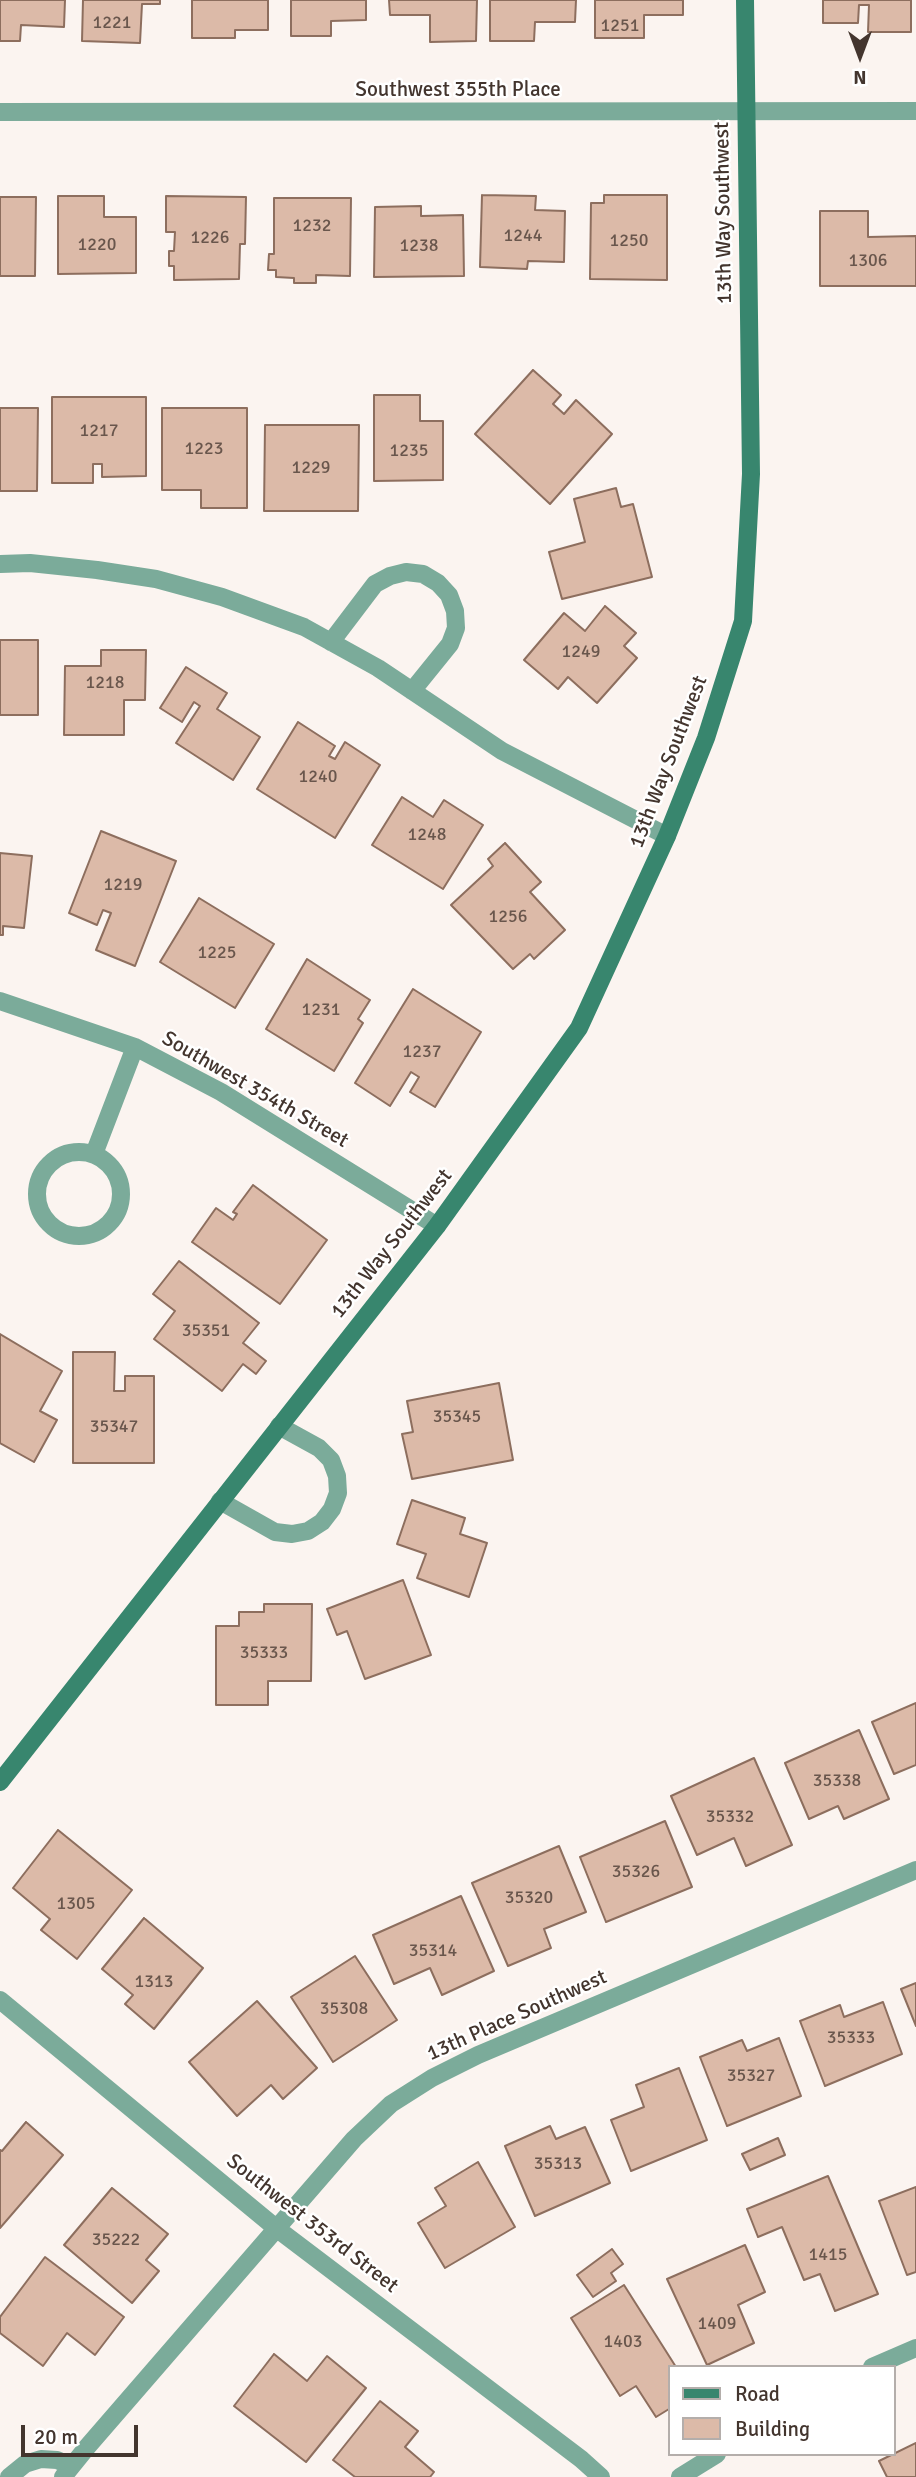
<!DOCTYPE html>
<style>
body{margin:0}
#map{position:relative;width:916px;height:2477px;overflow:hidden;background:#fbf4f0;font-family:Signika,sans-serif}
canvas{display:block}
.legend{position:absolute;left:668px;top:2365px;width:228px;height:91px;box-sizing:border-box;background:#fff;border:2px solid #b4aeab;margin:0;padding:9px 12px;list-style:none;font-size:21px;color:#43352e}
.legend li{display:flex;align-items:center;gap:14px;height:35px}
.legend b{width:35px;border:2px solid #b4aeab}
.north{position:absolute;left:825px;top:21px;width:70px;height:70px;-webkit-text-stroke:5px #fff;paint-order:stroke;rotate:180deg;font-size:19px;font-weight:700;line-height:28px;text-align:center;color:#43352e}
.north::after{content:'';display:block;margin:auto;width:24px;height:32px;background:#43352e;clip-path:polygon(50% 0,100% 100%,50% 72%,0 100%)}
.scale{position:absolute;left:21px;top:2425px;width:117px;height:32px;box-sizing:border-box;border:4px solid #43352e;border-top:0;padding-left:9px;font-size:21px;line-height:24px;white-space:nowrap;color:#43352e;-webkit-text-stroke:5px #fff;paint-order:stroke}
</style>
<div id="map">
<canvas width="916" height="2477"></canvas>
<ul class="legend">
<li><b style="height:9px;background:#38866e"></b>Road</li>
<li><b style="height:19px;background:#dcbaa8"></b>Building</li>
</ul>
<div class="north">N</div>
<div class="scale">20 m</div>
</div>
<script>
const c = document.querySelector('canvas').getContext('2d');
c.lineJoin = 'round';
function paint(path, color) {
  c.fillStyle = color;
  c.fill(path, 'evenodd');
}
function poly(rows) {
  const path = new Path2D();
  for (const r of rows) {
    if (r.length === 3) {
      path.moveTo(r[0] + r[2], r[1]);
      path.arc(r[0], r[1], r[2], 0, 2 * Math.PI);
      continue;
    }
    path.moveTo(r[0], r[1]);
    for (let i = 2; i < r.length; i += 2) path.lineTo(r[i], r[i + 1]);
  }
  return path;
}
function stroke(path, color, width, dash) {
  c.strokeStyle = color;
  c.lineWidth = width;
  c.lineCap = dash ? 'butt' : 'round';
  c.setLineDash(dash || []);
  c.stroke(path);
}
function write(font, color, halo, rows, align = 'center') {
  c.font = font + ' Signika,sans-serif';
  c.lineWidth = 5;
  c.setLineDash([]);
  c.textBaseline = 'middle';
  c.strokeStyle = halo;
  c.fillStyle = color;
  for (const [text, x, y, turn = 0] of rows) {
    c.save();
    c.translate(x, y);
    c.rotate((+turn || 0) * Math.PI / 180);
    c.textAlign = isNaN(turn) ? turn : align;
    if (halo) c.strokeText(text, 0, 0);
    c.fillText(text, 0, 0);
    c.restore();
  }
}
const building = poly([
 [0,0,65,0,64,27,21,25,20,41,0,41,0,0],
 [83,0,160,0,160,4,142,4,140,43,82,41,83,0],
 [192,0,268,0,268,30,235,30,235,38,192,38,192,0],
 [291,0,366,0,366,20,331,21,331,36,291,36,291,0],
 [389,0,477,0,476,41,430,42,430,15,390,15,389,0],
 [490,0,576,0,575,22,535,22,534,41,490,41,490,0],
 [595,0,683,0,683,15,644,15,644,38,595,38,595,0],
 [823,0,911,0,911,32,868,32,869,5,859,5,858,23,823,23,823,0],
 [482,195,536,196,535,210,565,211,564,262,528,261,527,269,480,267,482,195],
 [604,195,667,195,667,280,590,279,591,203,604,203,604,195],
 [58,196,104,196,104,217,136,217,136,273,58,274,58,196],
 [166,196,246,197,245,244,240,244,239,279,174,280,174,266,169,266,169,251,174,251,175,232,166,232,166,196],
 [0,197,36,197,35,276,0,276,0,197],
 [274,198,351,198,350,276,316,275,316,283,294,283,294,278,276,277,276,270,268,270,269,254,274,254,274,198],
 [421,206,421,216,463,215,464,276,374,277,375,207,421,206],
 [820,211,868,211,868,237,916,236,916,286,820,286,820,211],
 [533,370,561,395,553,404,564,414,576,400,612,434,550,504,475,434,533,370],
 [374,395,420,395,420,421,443,421,443,480,374,481,374,395],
 [52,397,146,397,146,476,102,477,102,464,93,464,93,483,52,483,52,397],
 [0,408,38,408,37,491,0,491,0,408],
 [162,408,247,408,247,508,201,508,201,490,162,490,162,408],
 [265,425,359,425,358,511,264,511,265,425],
 [616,488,621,507,633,504,652,577,562,599,549,552,585,542,574,499,616,488],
 [605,606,636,633,624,646,637,658,597,703,568,677,558,689,524,660,564,613,585,631,605,606],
 [0,640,38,640,38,715,0,715,0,640],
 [101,650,146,650,145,700,124,700,124,735,64,735,65,666,101,666,101,650],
 [186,667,227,693,217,709,260,737,233,780,176,743,200,706,194,702,182,722,160,708,186,667],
 [298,722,335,746,329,756,335,759,345,742,380,765,335,838,257,789,298,722],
 [402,797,433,817,444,800,483,825,443,889,372,845,402,797],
 [101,831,176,861,135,966,96,950,111,913,103,910,97,925,69,913,101,831],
 [505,843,541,882,530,892,565,930,534,959,530,954,513,969,451,905,493,866,488,859,505,843],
 [0,853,32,856,24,928,3,926,3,935,0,935,0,853],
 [199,898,274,944,235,1008,160,962,199,898],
 [307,959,370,1000,358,1019,363,1023,334,1071,266,1029,307,959],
 [413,989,481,1032,435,1107,410,1092,419,1077,411,1072,390,1106,355,1083,413,989],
 [253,1185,327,1240,280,1304,192,1242,216,1208,233,1220,237,1214,233,1212,253,1185],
 [179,1261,259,1323,243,1343,266,1361,256,1374,243,1364,222,1391,154,1339,175,1311,153,1294,179,1261],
 [0,1334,62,1371,40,1411,57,1420,34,1462,0,1443,0,1334],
 [73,1352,115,1352,114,1391,125,1391,125,1376,154,1376,154,1463,73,1463,73,1352],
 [499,1383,513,1460,412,1479,402,1434,413,1432,407,1401,499,1383],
 [412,1500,465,1518,460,1534,487,1543,469,1597,417,1578,426,1554,397,1544,412,1500],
 [403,1580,431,1655,365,1679,347,1631,337,1635,327,1609,403,1580],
 [264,1604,312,1604,311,1681,268,1681,268,1705,216,1705,216,1626,239,1626,239,1612,264,1612,264,1604],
 [916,1703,916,1765,894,1774,872,1722,916,1703],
 [859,1730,889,1799,844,1819,838,1806,809,1819,785,1763,859,1730],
 [754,1758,792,1845,746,1866,734,1838,697,1855,671,1796,754,1758],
 [665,1821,692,1887,606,1922,580,1857,665,1821],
 [58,1830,132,1890,77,1959,41,1930,50,1919,13,1888,58,1830],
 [559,1846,586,1912,544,1929,551,1948,508,1966,472,1883,559,1846],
 [461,1896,494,1971,442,1995,430,1968,394,1984,373,1935,461,1896],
 [144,1918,203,1968,154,2029,125,2004,133,1995,102,1969,144,1918],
 [355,1956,397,2020,333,2062,291,1997,355,1956],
 [916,1983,916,2026,901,1989,916,1983],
 [257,2001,317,2068,283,2099,271,2085,237,2116,189,2062,257,2001],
 [883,2002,902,2054,825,2086,800,2021,840,2005,844,2017,883,2002],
 [779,2038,801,2096,727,2126,700,2057,742,2040,747,2051,779,2038],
 [679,2068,707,2140,631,2171,611,2120,644,2107,636,2085,679,2068],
 [26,2122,63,2155,0,2228,0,2150,2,2151,26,2122],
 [550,2126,556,2139,585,2127,610,2183,535,2216,505,2146,550,2126],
 [778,2138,785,2155,750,2170,742,2154,778,2138],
 [478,2162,515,2227,445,2268,418,2223,446,2206,435,2188,478,2162],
 [828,2176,878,2294,835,2311,820,2274,804,2280,782,2227,758,2237,747,2209,828,2176],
 [916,2187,916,2272,907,2275,879,2201,916,2187],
 [112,2188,168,2234,146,2260,159,2271,132,2303,64,2245,112,2188],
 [745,2245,765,2292,738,2305,754,2343,707,2365,667,2279,745,2245],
 [612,2249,623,2264,611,2273,616,2281,593,2297,577,2275,612,2249],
 [45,2257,124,2317,95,2355,67,2333,43,2366,0,2333,0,2317,45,2257],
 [624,2285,676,2367,669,2367,669,2409,656,2417,636,2386,620,2396,571,2318,624,2285],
 [274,2354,307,2381,327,2356,366,2388,306,2462,234,2406,274,2354],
 [380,2401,418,2431,405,2447,434,2472,430,2477,355,2477,333,2460,380,2401],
 [916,2443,916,2477,887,2477,879,2461,916,2443]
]);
paint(building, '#dcbaa8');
stroke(building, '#8d6e5e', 2);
stroke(poly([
 [0,112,916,111],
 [0,564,30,563,97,570,156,579,222,597,304,627,378,668,502,751,667,836],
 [331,642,375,584,390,576,406,572,423,574,438,583,449,595,455,611,456,628,450,644,412,691],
 [0,1001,135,1047,221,1092,437,1226],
 [79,1194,42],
 [94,1154,135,1047],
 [220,1501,275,1532,292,1534,308,1531,322,1522,332,1509,338,1493,337,1476,331,1460,319,1448,279,1426],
 [0,2000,276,2228,581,2459,601,2477],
 [872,2367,916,2348],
 [9,2477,25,2464,41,2459,57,2460,71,2466],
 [63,2477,88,2446,354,2139,391,2104,432,2078,478,2055,916,1870],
 [680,2477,717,2454]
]), '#7bab9a', 18);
stroke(poly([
 [0,1782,437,1226,579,1028,667,836,706,738,743,621,751,474,745,0]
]), '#38866e', 18);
write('18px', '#69564c', null, [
 ["1221",112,23],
 ["1251",620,26],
 ["1232",312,226],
 ["1244",523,236],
 ["1226",210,238],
 ["1250",629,241],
 ["1220",97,245],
 ["1238",419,246],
 ["1306",868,261],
 ["1217",99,431],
 ["1223",204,449],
 ["1235",409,451],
 ["1229",311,468],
 ["1249",581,652],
 ["1218",105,683],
 ["1240",318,777],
 ["1248",427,835],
 ["1219",123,885],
 ["1256",508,917],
 ["1225",217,953],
 ["1231",321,1010],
 ["1237",422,1052],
 ["35351",206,1331],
 ["35345",457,1417],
 ["35347",114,1427],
 ["35333",264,1653],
 ["35338",837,1781],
 ["35332",730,1817],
 ["35326",636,1872],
 ["35320",529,1898],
 ["1305",76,1904],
 ["35314",433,1951],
 ["1313",154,1982],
 ["35308",344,2009],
 ["35333",851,2038],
 ["35327",751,2076],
 ["35313",558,2164],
 ["35222",116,2240],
 ["1415",828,2255],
 ["1409",717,2324],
 ["1403",623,2342]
]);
write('21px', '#43352e', '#fff', [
 ["Southwest 355th Place",458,90],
 ["13th Way Southwest",724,213,-91],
 ["13th Way Southwest",669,762,-69],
 ["Southwest 354th Street",255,1090,30],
 ["13th Way Southwest",392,1244,-52],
 ["13th Place Southwest",517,2016,-24],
 ["Southwest 353rd Street",312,2224,38]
]);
</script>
